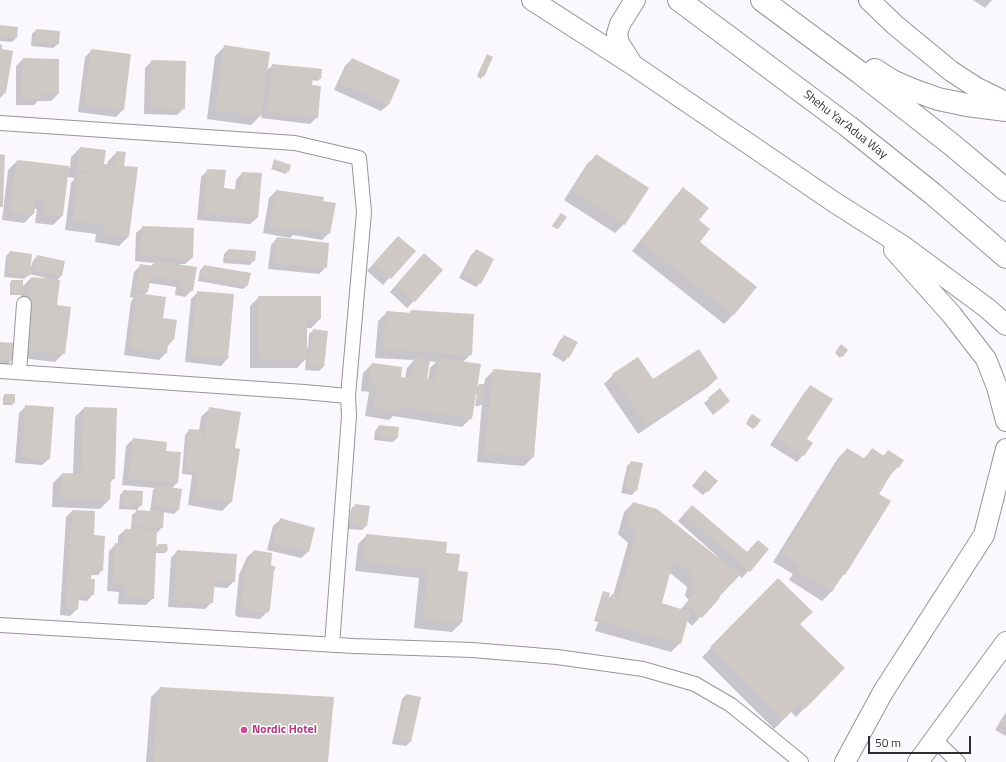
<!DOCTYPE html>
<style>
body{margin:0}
#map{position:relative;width:1006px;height:762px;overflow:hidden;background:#faf7fd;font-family:"Titillium Web",sans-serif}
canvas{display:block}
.scale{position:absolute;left:868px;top:736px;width:103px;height:18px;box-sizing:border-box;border:2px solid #2e2d2f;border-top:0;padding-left:5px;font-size:12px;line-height:14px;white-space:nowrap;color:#2e2d2f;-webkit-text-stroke:3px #fff;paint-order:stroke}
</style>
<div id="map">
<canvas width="1006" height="762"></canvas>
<div class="scale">50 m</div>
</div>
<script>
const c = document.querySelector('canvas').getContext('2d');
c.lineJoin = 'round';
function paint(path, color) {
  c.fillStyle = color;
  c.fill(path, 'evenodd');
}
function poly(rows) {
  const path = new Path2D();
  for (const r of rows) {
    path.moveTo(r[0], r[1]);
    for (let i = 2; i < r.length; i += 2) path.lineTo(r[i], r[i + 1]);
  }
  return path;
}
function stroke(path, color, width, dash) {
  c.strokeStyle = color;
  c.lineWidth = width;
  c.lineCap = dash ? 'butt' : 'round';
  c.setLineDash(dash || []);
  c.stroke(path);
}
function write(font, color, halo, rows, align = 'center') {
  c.font = font + ' "Titillium Web",sans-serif';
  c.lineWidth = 3;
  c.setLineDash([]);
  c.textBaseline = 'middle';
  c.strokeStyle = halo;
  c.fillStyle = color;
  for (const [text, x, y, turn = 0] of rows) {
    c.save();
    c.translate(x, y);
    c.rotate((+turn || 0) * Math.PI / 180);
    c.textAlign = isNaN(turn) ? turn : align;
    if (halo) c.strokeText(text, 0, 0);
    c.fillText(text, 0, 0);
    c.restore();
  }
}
paint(poly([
 [973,0,992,0,985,8],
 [0,26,16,38,12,42,0,41],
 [36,30,58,44,53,48,31,46,32,34],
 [0,45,5,93,0,98],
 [224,47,266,71,273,65,320,79,318,81,311,80,311,86,317,117,310,124,261,118,262,114,251,125,207,119,215,56],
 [92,50,130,55,123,110,116,117,78,112,85,57],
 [486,57,492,57,481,79,477,76],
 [23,59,58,60,58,94,51,101,38,101,34,105,16,105,16,66],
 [352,59,399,81,388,105,381,111,334,90,345,66],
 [152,61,184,108,177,115,144,114,145,68],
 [80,148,103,165,107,165,108,161,117,152,123,166,128,237,119,246,95,242,96,234,65,230,71,183,75,178,67,177,62,216,53,225,35,223,37,209,34,209,33,214,24,223,2,220,8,170,17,161,70,168,71,157],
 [597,155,624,224,615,233,564,200,587,164],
 [275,161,290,166,286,174,271,169],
 [208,170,223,189,235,190,236,180,242,173,257,218,250,224,197,220,201,177],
 [683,189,697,220,699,242,756,287,733,315,724,324,632,251,674,198],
 [276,191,322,201,329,233,322,240,293,235,290,238,263,233,269,198],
 [559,216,559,228,557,229,552,226],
 [143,227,192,258,185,264,180,264,192,290,185,297,175,295,176,287,149,283,147,292,144,295,162,319,173,340,167,347,166,353,159,360,124,355,131,301,134,298,130,297,134,272,141,265,150,267,154,263,135,261,136,233],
 [277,238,326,267,319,274,268,269,271,245],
 [392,244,414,251,383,285,367,271],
 [228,250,254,260,250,265,223,263,224,254],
 [476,250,480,283,476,287,459,278,471,255],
 [10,252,30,267,31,267,33,261,37,256,64,262,61,276,56,281,56,306,64,353,55,362,13,357,12,360,8,364,0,364,0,343,15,350,21,295,10,295,10,283,12,281,22,287,31,278,46,279,46,278,29,274,24,279,4,277,6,256],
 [417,261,414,301,407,308,390,292],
 [204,266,248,285,243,289,198,281,200,270],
 [198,292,227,359,221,366,185,362,191,299],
 [259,297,320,319,311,328,306,328,306,347,308,348,309,334,314,330,327,332,323,367,319,371,305,370,306,359,297,368,250,368,250,306],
 [411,311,471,354,463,362,476,388,479,385,484,385,485,379,494,370,540,374,533,457,524,466,477,462,482,403,479,406,475,406,477,394,475,394,471,418,462,427,393,416,389,420,365,416,369,392,361,391,363,373,372,364,399,377,405,378,407,368,414,360,375,358,378,321,387,312,408,314],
 [429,361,436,362,430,368,428,380,426,379],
 [564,336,568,357,564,362,552,355,560,340],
 [842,345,847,350,840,358,835,353],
 [613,375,652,381,717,378,708,387,638,434,604,384],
 [810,386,803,455,797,462,770,445,804,393],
 [720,390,729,401,713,415,704,403],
 [5,395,14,403,12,405,3,405,3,397],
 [26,406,49,459,42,465,15,463,19,413],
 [84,408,114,478,110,483,109,500,100,509,52,507,53,483,62,474,73,474,75,417],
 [210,408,234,449,231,502,222,511,188,505,192,475,182,474,185,435,189,430,199,431,201,417],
 [751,417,755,427,753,429,746,424],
 [379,426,398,437,393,442,374,440,375,431],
 [133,439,165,452,180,453,177,483,172,488,179,509,174,514,163,512,162,527,158,532,156,532,155,548,158,545,167,551,165,553,155,553,153,598,146,605,118,604,119,592,107,591,109,551,116,544,118,544,118,536,125,530,131,530,132,515,137,511,150,512,153,490,155,488,122,485,126,446],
 [847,449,863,459,872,450,883,456,888,451,898,467,889,476,877,494,844,574,831,592,822,601,789,580,793,574,773,562,838,458],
 [631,462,636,490,632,495,621,493,627,466],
 [705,471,707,491,703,495,692,486],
 [124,491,141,505,137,510,119,509,120,495],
 [633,503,717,558,718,557,678,521,685,513,746,553,768,549,742,578,739,575,719,596,692,626,687,621,680,643,671,652,595,631,598,622,594,621,602,594,604,593,607,600,612,595,613,596,628,543,618,534,624,512],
 [669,572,687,587,685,596,689,600,680,610,661,604],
 [355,505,368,507,366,526,362,530,348,529,351,509],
 [72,511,92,538,102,570,98,575,90,575,90,580,93,594,87,601,77,600,77,609,70,616,60,615,66,517],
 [280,520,308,552,301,558,267,550,273,526],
 [367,535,445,554,457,572,461,623,452,632,414,628,419,578,355,571,358,544],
 [177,551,234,581,227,588,213,587,212,602,205,609,168,607,171,558],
 [254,551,267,612,260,619,238,617,235,615,239,575,247,557],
 [778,580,799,624,844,668,796,717,791,712,774,729,702,657],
 [160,688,327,762,146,762,151,697],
 [406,695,419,698,410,742,406,746,392,744,402,699],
 [1006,712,1006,736,995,730]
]), '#0003');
paint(poly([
 [0,25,18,27,17,38,0,37],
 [36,29,60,31,59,44,34,42],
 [0,44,2,45,2,49,13,51,6,93,0,92],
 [224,45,270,52,261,116,216,110],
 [91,49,131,54,124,110,84,105],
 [487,54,493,57,484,77,478,74],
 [23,58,59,59,59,94,42,94,41,99,22,99],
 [352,58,400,80,389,105,340,83],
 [151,60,186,61,185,109,150,108],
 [272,64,314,68,313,76,314,68,322,69,321,79,313,78,312,85,321,86,318,118,267,112],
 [80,147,106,150,104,164,115,165,116,151,126,152,124,166,138,167,129,237,103,234,105,225,73,221,79,172,89,174,89,170,77,169],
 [0,154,5,155,3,207,0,207],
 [596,154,649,188,625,225,573,191],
 [274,159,291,165,289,172,272,167],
 [17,160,69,166,63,216,43,214,45,200,36,199,34,214,10,212],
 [207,169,226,170,224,188,241,190,242,172,262,173,258,218,204,213],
 [683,187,709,208,699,220,710,229,700,242,757,287,734,315,640,241],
 [276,190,324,197,323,201,336,203,330,234,298,228,297,231,269,226],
 [561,213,567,217,559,228,553,224],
 [142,226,194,228,193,258,141,255],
 [398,236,416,251,391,279,373,264],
 [277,237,329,243,327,268,274,262],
 [228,249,256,251,255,261,227,259],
 [476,249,494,259,481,284,463,274],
 [10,251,32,254,30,276,8,273],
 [424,253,443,270,415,302,396,285],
 [37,255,65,261,62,276,34,270],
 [155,261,197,267,193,291,181,289,182,281,151,276,148,292,136,290,140,264,154,266],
 [204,265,251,273,248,285,201,277],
 [31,277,60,280,57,305,71,307,65,354,22,349],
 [11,280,23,280,23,293,11,293],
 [197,291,234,294,228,359,191,356],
 [137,293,166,297,163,318,177,320,174,340,169,339,167,353,130,348],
 [258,296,321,296,321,319,307,319,307,359,259,359],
 [411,310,474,314,472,355,384,349,386,311,411,313],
 [313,329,328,331,324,367,309,366],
 [564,335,578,342,569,358,555,351],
 [0,342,14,343,13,360,0,360],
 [841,344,848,350,843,357,836,351],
 [699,349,718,378,647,425,612,374,638,357,653,379],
 [415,358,430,360,427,379,435,380,439,358,481,364,472,419,400,407,399,412,374,408,378,383,369,382,372,363,402,367,401,377,412,379],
 [493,369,541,373,534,457,485,453],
 [479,384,484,384,482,405,477,404],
 [810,385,833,399,807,439,813,443,804,456,776,438],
 [720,388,730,401,718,411,708,398],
 [4,394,15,394,15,403,4,403],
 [25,405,54,407,50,459,22,457],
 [84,407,117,408,115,479,111,479,110,500,61,498,62,473,81,474],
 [209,407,241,412,235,448,240,449,232,502,196,497],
 [752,414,761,420,755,428,747,421],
 [379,425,399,427,398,438,378,436],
 [189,429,203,430,200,471,186,470],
 [133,438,167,442,166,451,181,452,178,483,129,478],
 [847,448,865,459,872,448,884,456,888,450,904,460,899,468,896,466,879,494,891,501,845,575,843,574,832,592,797,571,801,565,782,553],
 [631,461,643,463,637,491,625,488],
 [705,470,718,481,708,492,696,481],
 [157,485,182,489,179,510,154,506],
 [123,490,143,491,142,506,123,505],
 [633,502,657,509,740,575,720,596,719,599,702,618,686,603,697,590,693,587,696,578,674,559,662,603,690,612,681,644,604,622,612,594,619,596,637,533,627,525],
 [355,504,370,506,367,526,352,524],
 [692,505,747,552,758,540,769,549,750,572,684,514],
 [72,510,95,511,94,535,105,536,103,571,93,571,93,541,91,579,95,579,94,595,79,593,78,610,66,609],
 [136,510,164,512,163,528,135,526],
 [280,518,315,528,309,552,273,543],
 [125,529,157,530,154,599,125,597,125,585,113,585,115,543,124,543],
 [366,534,447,542,446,553,460,554,458,571,468,572,462,623,423,619,428,569,363,562],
 [158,544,167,544,168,551,158,552],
 [177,550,237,554,235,582,215,580,213,603,174,600],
 [254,550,272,553,271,565,276,567,274,571,270,609,268,613,246,610,241,608,246,568],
 [778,578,813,612,800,624,845,668,805,709,800,703,783,720,710,647],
 [603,591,610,593,603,621,596,619],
 [160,687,334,697,328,762,154,762],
 [406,694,421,697,411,742,396,739],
 [1006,715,1006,726,1001,723]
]), '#cec9c4');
const street = poly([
 [0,123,295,143,359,158,364,212,348,396,349,416,332,645],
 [0,371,304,392,348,396],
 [19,372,24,304],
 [0,625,354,646,472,650,557,657,643,669,695,684,731,705,801,762],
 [935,740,958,762]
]);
const secondary = poly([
 [532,0,633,65,834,202,903,246,987,308,1006,325],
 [869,0,895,25,951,71,977,88,1006,102],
 [631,62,619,43,617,34,620,24,635,0],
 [894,250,952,315,986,359,997,387,1006,421],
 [845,762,883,692,984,535,1006,449],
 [918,762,1006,642]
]);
const highway = poly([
 [679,0,849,127,933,194,1006,257],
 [762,0,859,72,951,144,1006,190],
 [875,70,892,81,913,90,938,99,967,105,1006,110]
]);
stroke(street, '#97949a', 16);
stroke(secondary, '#97949a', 22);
stroke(highway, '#97949a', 24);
stroke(street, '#fff', 14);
stroke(secondary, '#fff', 20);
stroke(highway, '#fff', 22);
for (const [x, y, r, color] of [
 [244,730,4,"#d1479c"]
]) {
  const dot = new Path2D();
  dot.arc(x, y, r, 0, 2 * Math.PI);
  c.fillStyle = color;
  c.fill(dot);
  stroke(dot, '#fff', 1.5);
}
write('12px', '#2e2d2f', '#fff', [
 ["Shehu Yar'Adua Way",845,125,38]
]);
write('bold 12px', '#b23c85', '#fff', [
 ["Nordic Hotel",252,730]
], 'left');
</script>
